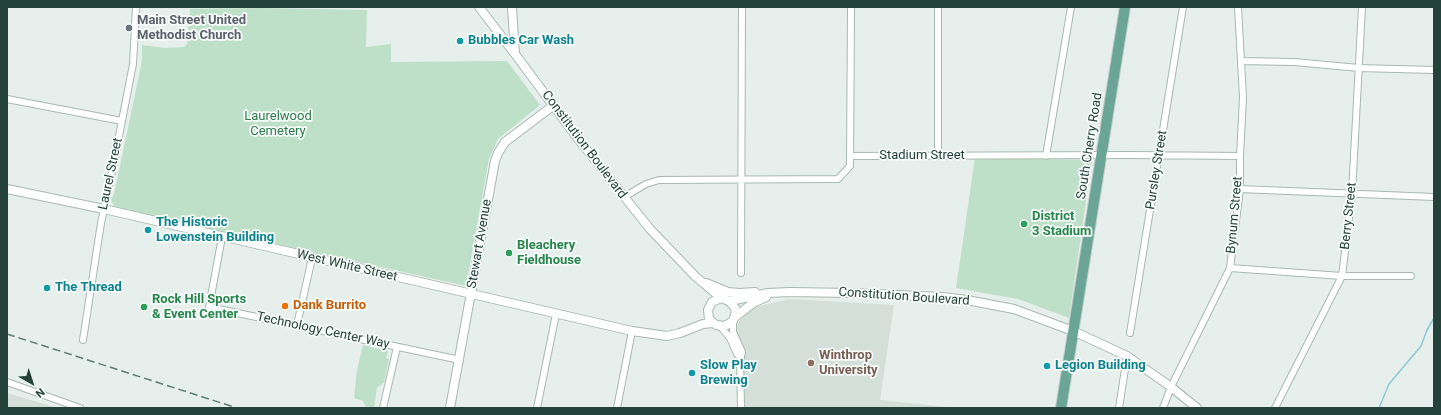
<!DOCTYPE html>
<style>
body{margin:0}
#map{position:relative;width:1441px;height:415px;overflow:hidden;background:#e6efeb;font-family:Roboto,sans-serif}
canvas{display:block}
.frame{position:absolute;inset:0;border:8px solid #24423a;pointer-events:none}
.north{position:absolute;left:12px;top:363px;width:40px;height:40px;-webkit-text-stroke:3px #f7fbf9;paint-order:stroke;rotate:141deg;font-size:11px;font-weight:700;line-height:16px;text-align:center;color:#24423a}
.north::after{content:'';display:block;margin:auto;width:14px;height:18px;background:#24423a;clip-path:polygon(50% 0,100% 100%,50% 72%,0 100%)}
</style>
<div id="map">
<canvas width="1441" height="415"></canvas>
<div class="frame"></div>
<div class="north">N</div>
</div>
<script>
const c = document.querySelector('canvas').getContext('2d');
c.lineJoin = 'round';
function paint(path, color) {
  c.fillStyle = color;
  c.fill(path, 'evenodd');
}
function poly(rows) {
  const path = new Path2D();
  for (const r of rows) {
    path.moveTo(r[0], r[1]);
    for (let i = 2; i < r.length; i += 2) path.lineTo(r[i], r[i + 1]);
  }
  return path;
}
function stroke(path, color, width, dash) {
  c.strokeStyle = color;
  c.lineWidth = width;
  c.lineCap = dash ? 'butt' : 'round';
  c.setLineDash(dash || []);
  c.stroke(path);
}
function write(font, color, halo, rows, align = 'center') {
  c.font = font + ' Roboto,sans-serif';
  c.lineWidth = 3.5;
  c.setLineDash([]);
  c.textBaseline = 'middle';
  c.strokeStyle = halo;
  c.fillStyle = color;
  for (const [text, x, y, turn = 0] of rows) {
    c.save();
    c.translate(x, y);
    c.rotate((+turn || 0) * Math.PI / 180);
    c.textAlign = isNaN(turn) ? turn : align;
    if (halo) c.strokeText(text, 0, 0);
    c.fillText(text, 0, 0);
    c.restore();
  }
}
paint(poly([
 [789,299,894,305,880,400,957,408,737,408,737,326,740,320,750,310,756,307],
 [7,393,58,408,7,408]
]), '#d4dfda');
paint(poly([
 [258,8,367,10,366,47,391,44,391,62,507,61,540,105,498,139,489,159,466,286,115,208,111,200,114,194,142,61,142,45,165,48,184,47,187,44,190,9],
 [975,158,1092,160,1069,318,1018,299,956,288],
 [363,345,388,351,386,358,389,359,384,382,377,388,374,408,365,406,363,401,354,398,357,370]
]), '#bfe0c8');
stroke(poly([
 [1379,408,1389,384,1421,346,1427,330,1434,318]
]), '#8ec9d4', 1.5);
const minor = poly([
 [1241,61,1294,62,1359,68,1434,70],
 [7,99,122,121],
 [850,156,1130,155,1240,156],
 [938,156,938,7],
 [1046,156,1071,7],
 [1240,189,1434,197],
 [624,197,646,184,659,180,838,179,850,166,851,7],
 [222,237,209,307,460,360],
 [1230,268,1342,276,1411,276],
 [741,273,742,7],
 [733,321,733,332,742,352,740,360,741,408],
 [297,325,312,258],
 [720,326,730,338,737,354,741,358],
 [1130,333,1183,7],
 [83,340,101,223,114,162,133,64,136,7],
 [7,382,80,408],
 [383,408,397,347],
 [537,408,556,314],
 [617,408,632,331],
 [1119,408,1127,356],
 [1163,408,1171,387,1230,268,1240,189,1240,156,1243,98,1238,7],
 [1275,408,1342,276,1352,193,1362,7]
]);
const tertiary = poly([
 [479,7,515,54,579,140,650,229,696,277,721,298,729,301,735,300,768,293,790,292,852,293,943,297,967,300,1014,309,1073,331,1127,356,1171,387,1197,408],
 [512,7,515,54],
 [7,189,104,209,632,331,667,336,680,333,703,324,712,323],
 [706,283,728,292,740,293,755,292],
 [721,298,712,302,708,310,709,319,716,325,725,326,733,321,736,312,735,308,729,301],
 [735,317,753,303,766,297],
 [450,408,495,161,498,153,505,142,554,105]
]);
const primary = poly([
 [1061,408,1125,7]
]);
stroke(minor, '#a8b8b2', 8);
stroke(tertiary, '#a8b8b2', 10);
stroke(primary, '#c2cac8', 12);
stroke(minor, '#fff', 6);
stroke(tertiary, '#fff', 8);
stroke(primary, '#6aa596', 10);
stroke(poly([
 [7,334,237,408]
]), '#5f7d75', 1.5, [8, 4]);
for (const [x, y, r, color] of [
 [129,28,4,"#6b7280"],
 [460,41,4,"#0f9aa8"],
 [1024,224,4,"#2e9e5b"],
 [148,230,4,"#0f9aa8"],
 [509,253,4,"#2e9e5b"],
 [47,288,4,"#0f9aa8"],
 [285,306,4,"#e8710a"],
 [144,307,4,"#2e9e5b"],
 [811,363,4,"#8d6e63"],
 [1047,366,4,"#0f9aa8"],
 [692,373,4,"#0f9aa8"]
]) {
  const dot = new Path2D();
  dot.arc(x, y, r, 0, 2 * Math.PI);
  c.fillStyle = color;
  c.fill(dot);
  stroke(dot, '#f7fbf9', 1.5);
}
write('bold 13px', '#5b616d', '#f7fbf9', [
 ["Main Street United",137,21],
 ["Methodist Church",137,36]
], 'left');
write('bold 13px', '#0d838f', '#f7fbf9', [
 ["Bubbles Car Wash",468,41],
 ["The Historic",156,223],
 ["Lowenstein Building",156,238],
 ["The Thread",55,288],
 ["Slow Play",700,366],
 ["Brewing",700,381],
 ["Legion Building",1055,366]
], 'left');
write('13px', '#2d7a4b', '#f7fbf9', [
 ["Laurelwood",278,117],
 ["Cemetery",278,132]
]);
write('13px', '#24423a', '#f7fbf9', [
 ["Constitution Boulevard",584,145,53],
 ["South Cherry Road",1090,146,-81],
 ["Stadium Street",922,156],
 ["Pursley Street",1157,170,-81],
 ["Laurel Street",111,174,-78],
 ["Bynum Street",1235,215,-85],
 ["Berry Street",1349,216,-84],
 ["Stewart Avenue",480,244,-80],
 ["West White Street",347,266,13],
 ["Constitution Boulevard",904,297,4],
 ["Technology Center Way",323,331,12]
]);
write('bold 13px', '#27864d', '#f7fbf9', [
 ["District",1032,217],
 ["3 Stadium",1032,232],
 ["Bleachery",517,246],
 ["Fieldhouse",517,261],
 ["Rock Hill Sports",152,300],
 ["& Event Center",152,315]
], 'left');
write('bold 13px', '#c56008', '#f7fbf9', [
 ["Dank Burrito",293,306]
], 'left');
write('bold 13px', '#785e54', '#f7fbf9', [
 ["Winthrop",819,356],
 ["University",819,371]
], 'left');
</script>
